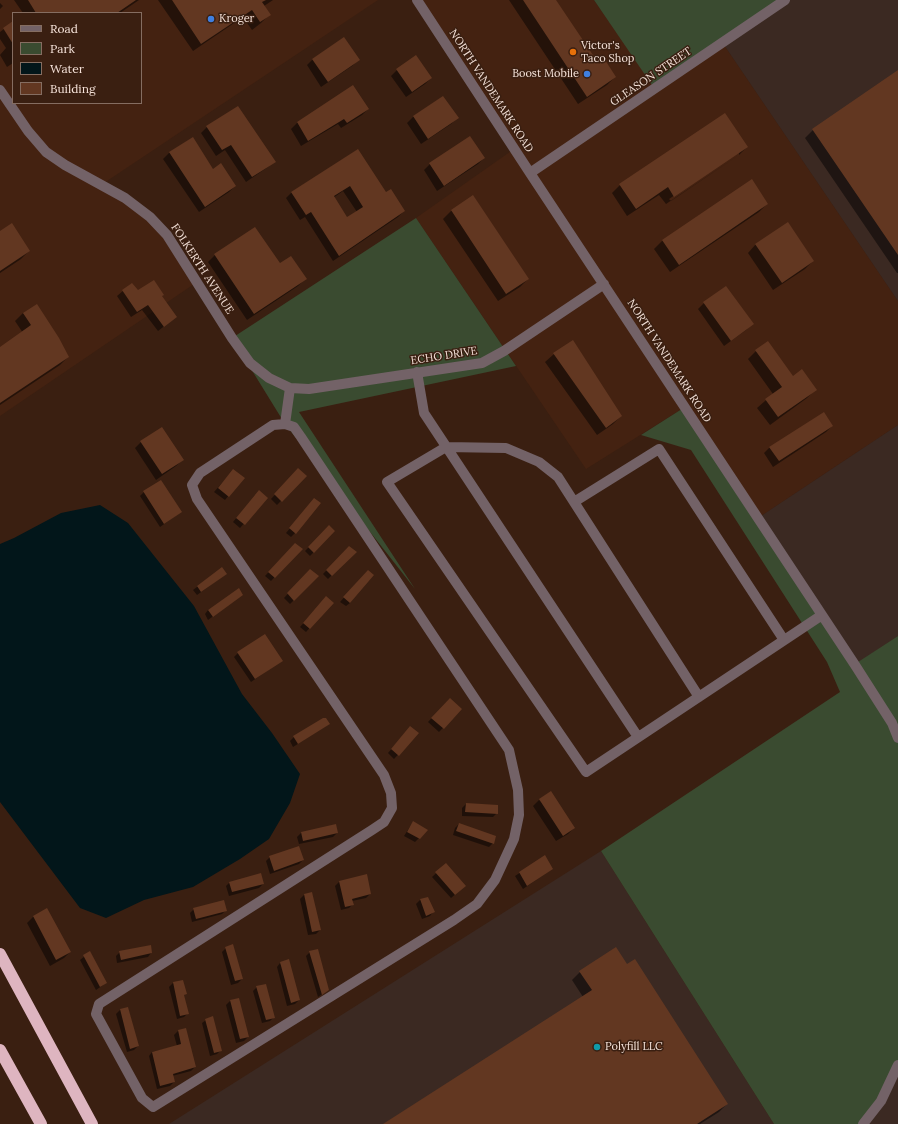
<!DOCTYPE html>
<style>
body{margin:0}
#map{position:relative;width:898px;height:1124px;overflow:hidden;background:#3a1f11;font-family:Lora,serif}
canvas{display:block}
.legend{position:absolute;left:12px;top:12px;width:130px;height:92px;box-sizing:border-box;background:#3a1f11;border:1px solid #856d61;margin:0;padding:5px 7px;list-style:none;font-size:12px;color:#f5e2d9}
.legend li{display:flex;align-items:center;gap:8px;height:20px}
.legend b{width:20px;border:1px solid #856d61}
</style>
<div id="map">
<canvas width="898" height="1124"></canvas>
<ul class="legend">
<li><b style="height:5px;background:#736267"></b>Road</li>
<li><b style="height:11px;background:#3a4b30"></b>Park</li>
<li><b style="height:11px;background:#02161a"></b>Water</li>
<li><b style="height:11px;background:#623721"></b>Building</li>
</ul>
</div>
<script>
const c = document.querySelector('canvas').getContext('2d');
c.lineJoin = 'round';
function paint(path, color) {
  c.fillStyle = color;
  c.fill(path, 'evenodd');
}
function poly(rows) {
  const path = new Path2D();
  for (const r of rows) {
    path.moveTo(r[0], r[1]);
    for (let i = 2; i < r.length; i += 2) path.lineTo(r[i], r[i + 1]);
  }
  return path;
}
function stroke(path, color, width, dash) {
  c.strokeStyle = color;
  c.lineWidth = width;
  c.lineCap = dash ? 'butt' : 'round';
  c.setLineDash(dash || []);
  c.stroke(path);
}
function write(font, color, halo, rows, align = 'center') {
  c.font = font + ' Lora,serif';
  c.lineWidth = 3;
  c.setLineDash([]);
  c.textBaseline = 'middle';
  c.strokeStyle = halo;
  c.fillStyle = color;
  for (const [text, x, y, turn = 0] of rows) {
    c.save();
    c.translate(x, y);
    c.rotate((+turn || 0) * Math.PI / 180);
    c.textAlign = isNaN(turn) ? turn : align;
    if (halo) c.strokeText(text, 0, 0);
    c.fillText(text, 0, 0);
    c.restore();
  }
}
paint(poly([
 [0,0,378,0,101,185,150,217,197,282,0,416],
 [13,13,141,13,141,103,13,103],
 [417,0,594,0,655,88,722,42,898,301,898,425,758,518,685,407,586,469,416,218,514,149]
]), '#421');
paint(poly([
 [785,0,898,0,898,301,722,42],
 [898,425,898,636,855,665,758,518],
 [601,851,774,1124,169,1124],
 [898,1065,898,1124,863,1124]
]), '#3b2922');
paint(poly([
 [594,0,785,0,654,88],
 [416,218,516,366,299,412,415,589,285,424,232,338],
 [685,407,855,664,898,636,898,1065,863,1124,774,1124,601,851,840,692,827,662,691,450,641,435]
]), '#3a4b30');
paint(poly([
 [100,505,128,523,194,606,242,694,272,733,300,774,290,803,269,839,240,859,193,887,144,900,106,918,80,908,0,802,0,544,14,538,61,513]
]), '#02161a');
paint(poly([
 [14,0,139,0,120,13,23,13],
 [158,0,273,0,264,6,269,15,261,23,252,30,243,17,193,51],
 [509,0,555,0,599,66,615,77,607,85,578,104],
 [0,3,3,6,0,9],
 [13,22,13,63,7,67,0,55,6,48,0,39,0,32],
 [313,59,358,60,352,66,321,87,307,65],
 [397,70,431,78,425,84,406,97,391,76],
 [898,72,898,273,897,273,805,138,813,130],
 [353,87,368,109,362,115,341,128,338,124,301,146,291,129,297,123],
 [443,97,457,118,451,124,421,144,407,123,413,117],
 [207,127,274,161,268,167,246,182,225,150,216,156,201,133],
 [470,137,484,158,478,164,437,191,424,170,430,164],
 [192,138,213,170,235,186,229,192,199,212,163,159,169,153],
 [747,147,739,155,666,204,659,195,627,216,612,193,620,185],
 [739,152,739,155,671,201,669,199],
 [357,150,385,193,404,211,398,217,333,261,305,217,300,220,286,198,292,192],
 [343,191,357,212,347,219,333,198],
 [751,181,767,204,759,212,670,272,654,249,662,241],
 [473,196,528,279,520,287,498,301,443,219,451,211],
 [0,232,29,251,21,259,0,273],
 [756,244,813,261,805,269,773,290,748,253],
 [215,255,279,265,305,279,298,286,247,320,208,262],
 [131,284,137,291,161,296,176,317,158,331,142,310,131,317,117,296],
 [704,303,752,324,746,330,724,346,698,309],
 [23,313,68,357,60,365,0,405,0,348,23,333,15,321],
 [756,351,793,377,815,390,807,398,770,425,757,408,773,394,748,359],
 [554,354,621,416,613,424,597,435,545,362],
 [832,426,826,432,773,467,764,453,770,447],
 [141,442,182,460,176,466,156,480,135,448],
 [298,470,305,476,277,505,271,499],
 [230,474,243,478,225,500,214,492],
 [144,492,181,512,160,527,140,496],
 [255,495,266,498,240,528,233,522],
 [311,503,295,533,291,537,286,533],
 [329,527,334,531,310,556,305,551],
 [295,544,301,549,271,581,265,576],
 [349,547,355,552,328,579,323,574],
 [222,568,226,574,197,595,193,590],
 [310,570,318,576,290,604,284,598],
 [364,575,350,603,346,606,340,602],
 [242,595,208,620,205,614,208,610],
 [323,602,332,603,306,632,300,627],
 [238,653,281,661,251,682,234,657],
 [446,703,461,709,439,732,428,722],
 [325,718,329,724,325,727,293,747,290,741,294,737],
 [407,731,417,734,394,759,388,753],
 [539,800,574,828,568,834,556,841,533,806],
 [466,804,497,813,493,817,462,816,462,808],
 [413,822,419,838,415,842,404,836],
 [459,824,493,843,489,847,453,835,455,828],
 [335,825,337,833,333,837,299,844,297,837,301,833],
 [270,857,303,860,299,864,270,874,266,861],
 [544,857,552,869,523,889,515,876],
 [446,864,465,886,451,898,432,877],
 [366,876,370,894,366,898,352,901,353,904,349,908,341,910,335,886,339,882],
 [230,882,263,884,259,888,229,896,226,886],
 [312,894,320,930,316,934,308,935,300,899,304,895],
 [428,898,433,912,430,916,422,919,416,904,420,900],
 [194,909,226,910,222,914,192,922,190,913],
 [47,910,70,952,64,958,50,966,27,923,33,917],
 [226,948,242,979,238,983,231,985,222,952],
 [90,952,106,983,96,990,80,960],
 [120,952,151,953,148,957,117,963,116,956],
 [310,952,328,990,318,997,306,956],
 [280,963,299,1000,295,1004,287,1006,277,967],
 [580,972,727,1104,719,1112,700,1124,384,1124,583,997,572,980],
 [173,983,185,994,183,996,188,1013,184,1017,177,1019,169,987],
 [257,987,274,1017,270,1021,262,1023,253,991],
 [238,999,248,1037,244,1041,236,1043,226,1005,230,1001],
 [128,1008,138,1046,134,1050,127,1052,116,1014,120,1010],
 [206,1020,221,1050,217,1054,210,1056,202,1023],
 [185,1029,195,1067,191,1071,172,1076,174,1082,170,1086,157,1089,149,1056,152,1052,177,1046,174,1035,178,1031]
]), '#0007');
paint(poly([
 [28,0,136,0,117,13,36,13],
 [172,0,266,0,262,2,271,15,260,22,252,10,201,44],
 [523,0,556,0,599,64,605,60,616,77,587,97],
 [13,21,13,44,3,28],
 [344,37,360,60,328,82,312,59],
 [416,55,432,78,412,92,396,69],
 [898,70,898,255,812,129],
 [353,85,369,109,347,123,344,119,308,141,297,122],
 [443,96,459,118,428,139,413,116],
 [238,106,276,162,252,177,231,145,222,150,206,126],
 [725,113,748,147,674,197,668,187,636,209,619,184],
 [470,136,485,158,444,186,429,163],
 [193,137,213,169,221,163,236,186,205,207,169,152],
 [358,149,386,192,391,189,405,211,339,256,311,212,306,215,291,192],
 [350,186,363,207,347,217,334,196],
 [752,179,768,204,679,265,662,240],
 [473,195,529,279,506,294,451,210],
 [788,222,814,261,782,283,755,244],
 [12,223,30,251,0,271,0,231],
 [255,227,280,263,291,256,307,279,254,314,214,254],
 [154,280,164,295,162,296,177,317,164,327,148,305,137,312,122,290,132,283,138,290],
 [726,286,754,324,731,341,703,302],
 [37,304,59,338,69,357,0,403,0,347,31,325,23,313],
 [573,340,622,416,606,428,553,353],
 [768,341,793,376,802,369,817,390,778,417,765,399,782,387,755,350],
 [824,412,833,426,779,461,769,447],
 [162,427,184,460,162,474,140,441],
 [298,468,307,476,282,502,274,494],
 [233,469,245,478,229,497,218,488],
 [161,480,182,512,164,524,143,491],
 [259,490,268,498,245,525,236,518],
 [314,498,321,503,296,534,289,528],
 [329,525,335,531,314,553,308,547],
 [295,543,303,549,275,578,268,572],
 [349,546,357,552,332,576,326,570],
 [222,567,227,574,201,592,197,586],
 [310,569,319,576,294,601,287,593],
 [368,570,374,575,350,603,343,597],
 [239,588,243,595,213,617,208,610],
 [326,596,334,603,310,629,303,623],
 [265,634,283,661,255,679,237,652],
 [450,698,462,709,444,729,431,718],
 [323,718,326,718,330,724,298,744,293,736],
 [410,726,419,733,399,756,391,749],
 [551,791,575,828,563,836,539,799],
 [466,803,498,805,498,814,465,812],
 [413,821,428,830,420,839,407,832],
 [459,823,496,836,494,844,456,831],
 [336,824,338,833,303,841,301,832],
 [299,846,304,860,274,871,269,856],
 [545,855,553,869,527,886,519,872],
 [446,863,466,886,455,895,435,872],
 [261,873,264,884,232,892,229,882],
 [367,874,371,894,352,899,354,905,345,907,339,881],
 [312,892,321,930,312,932,304,894],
 [428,897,435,912,426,916,420,899],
 [224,900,227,911,196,919,193,908],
 [47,908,71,952,56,960,33,916],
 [233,944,243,979,235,981,225,947],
 [151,945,152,953,121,960,119,951],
 [616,947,627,964,635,959,728,1104,697,1124,383,1124,592,990,579,971],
 [318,949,329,990,322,995,309,951],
 [90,951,107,983,100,987,83,955],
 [289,959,300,1000,291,1003,280,962],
 [183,980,187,994,184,995,189,1014,180,1016,173,982],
 [266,984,275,1018,266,1020,256,986],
 [239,998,249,1037,240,1039,230,1000],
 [128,1007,139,1046,130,1049,120,1009],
 [213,1016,222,1051,214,1053,205,1019],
 [186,1028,196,1067,173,1074,175,1082,160,1086,152,1052,181,1044,178,1030]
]), '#623721');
stroke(poly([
 [417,0,530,173,855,665,892,723,898,738],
 [0,90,28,131,46,152,65,165,125,198,150,217,167,235,232,338,250,363,269,378,290,388,309,389,482,363,504,351,604,284],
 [530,173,785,0],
 [417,372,424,413,638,737],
 [285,424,294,427,301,437,509,750,518,790,519,815,514,839,495,880,477,904,454,920,153,1107,142,1098,96,1014,99,1004,372,830,384,822,392,808,391,793,384,775,197,499,192,485,200,473,273,425,285,424],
 [285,424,290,388],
 [574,502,659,449,784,640],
 [699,697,558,477,539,462,506,448,446,447,387,482,586,772,822,615],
 [863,1124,881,1101,898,1065]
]), '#736267', 10);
stroke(poly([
 [0,954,92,1124],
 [0,1050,41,1124]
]), '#deb5c0', 12);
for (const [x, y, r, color] of [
 [211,19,4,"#3f7fe0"],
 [573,52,4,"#e8710a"],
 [587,74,4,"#3f7fe0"],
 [597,1047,4,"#0f9aa8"]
]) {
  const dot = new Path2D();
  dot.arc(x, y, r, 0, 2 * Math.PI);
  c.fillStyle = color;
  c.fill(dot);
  stroke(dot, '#3a1f11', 1.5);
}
write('11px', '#f5e2d9', '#3a1f11', [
 ["Kroger",219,19],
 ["Victor's",581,46],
 ["Taco Shop",581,59],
 ["Boost Mobile",579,74,"right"],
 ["Polyfill LLC",605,1047]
], 'left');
write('11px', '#f5e2d9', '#3a1f11', [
 ["GLEASON STREET",651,77,-34],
 ["NORTH VANDEMARK ROAD",491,91,57],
 ["FOLKERTH AVENUE",202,269,57],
 ["ECHO DRIVE",444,356,-9],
 ["NORTH VANDEMARK ROAD",669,361,57]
]);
</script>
